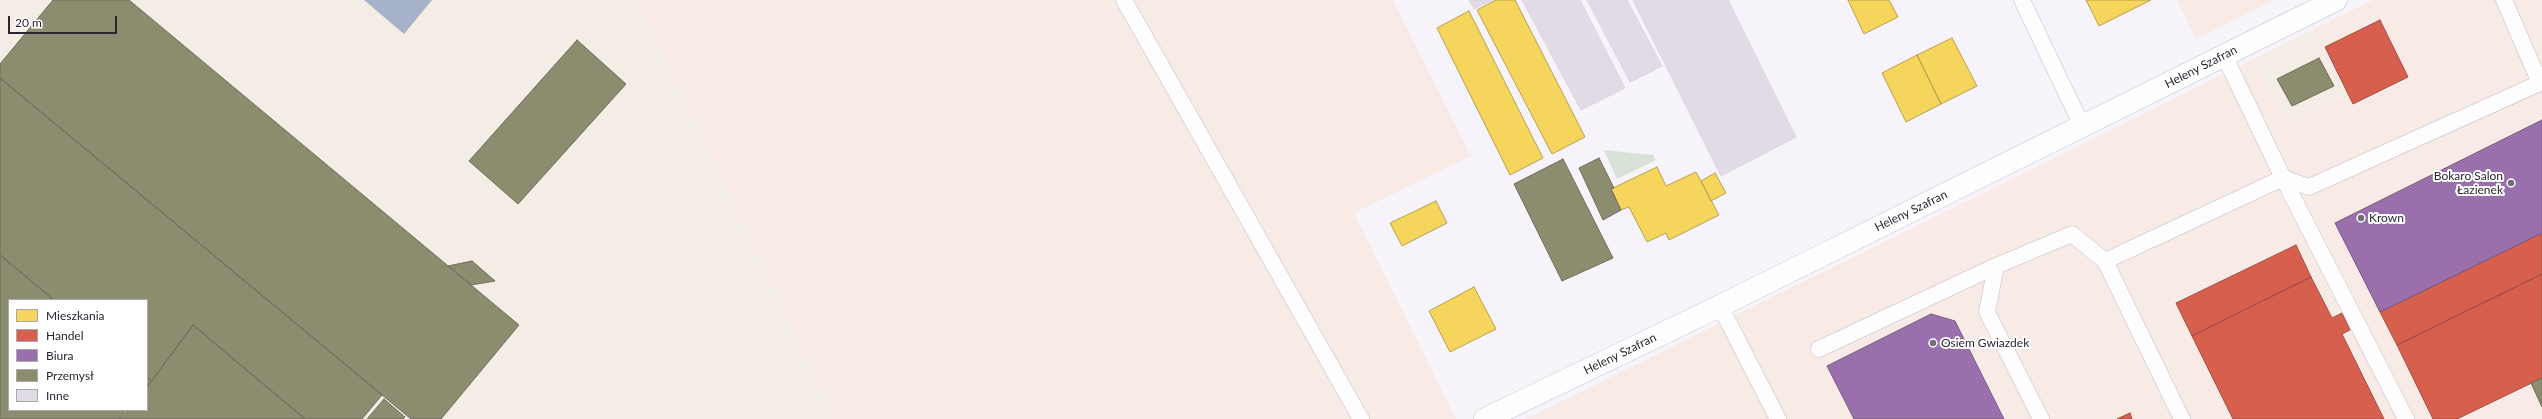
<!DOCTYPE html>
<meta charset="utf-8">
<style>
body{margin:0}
#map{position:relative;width:2542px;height:419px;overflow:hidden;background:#f6f3fa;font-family:Lato,sans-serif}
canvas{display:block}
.legend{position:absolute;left:8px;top:299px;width:140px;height:112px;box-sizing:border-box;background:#fff;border:1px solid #aaa8ad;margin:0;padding:5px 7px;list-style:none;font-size:12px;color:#2a2531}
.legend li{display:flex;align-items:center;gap:8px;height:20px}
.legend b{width:20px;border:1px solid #aaa8ad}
.scale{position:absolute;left:8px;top:16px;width:109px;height:18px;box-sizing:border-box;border:2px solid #2a2531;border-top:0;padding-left:5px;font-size:12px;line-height:14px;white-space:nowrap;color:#2a2531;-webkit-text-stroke:3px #fff;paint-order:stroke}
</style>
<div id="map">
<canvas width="2542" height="419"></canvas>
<ul class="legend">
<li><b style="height:11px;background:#f6d55c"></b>Mieszkania</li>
<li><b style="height:11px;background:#d6604d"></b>Handel</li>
<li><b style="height:11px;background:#9970ab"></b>Biura</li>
<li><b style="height:11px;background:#8c8c6e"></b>Przemysł</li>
<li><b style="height:11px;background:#e0dbe5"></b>Inne</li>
</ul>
<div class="scale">20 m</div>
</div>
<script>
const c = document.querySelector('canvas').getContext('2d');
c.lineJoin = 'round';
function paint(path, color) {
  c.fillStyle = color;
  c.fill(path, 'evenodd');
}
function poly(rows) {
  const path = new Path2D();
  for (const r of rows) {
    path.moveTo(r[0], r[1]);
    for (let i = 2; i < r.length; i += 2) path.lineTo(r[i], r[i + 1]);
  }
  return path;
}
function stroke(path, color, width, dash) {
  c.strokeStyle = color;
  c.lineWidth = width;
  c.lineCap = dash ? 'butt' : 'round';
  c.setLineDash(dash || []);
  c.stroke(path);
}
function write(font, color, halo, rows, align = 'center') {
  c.font = font + ' Lato,sans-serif';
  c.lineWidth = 4;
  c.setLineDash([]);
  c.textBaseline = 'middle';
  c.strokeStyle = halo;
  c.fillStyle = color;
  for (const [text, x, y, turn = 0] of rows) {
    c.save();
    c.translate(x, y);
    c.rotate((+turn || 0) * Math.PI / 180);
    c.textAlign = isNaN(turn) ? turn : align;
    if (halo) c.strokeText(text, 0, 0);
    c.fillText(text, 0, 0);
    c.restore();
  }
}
paint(poly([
 [637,0,1393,0,1471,156,1354,213,1456,419,835,419],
 [2177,0,2274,0,2196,39],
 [2373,0,2542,0,2542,419,1526,419,2254,59,2286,122,2342,94,2310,31]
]), '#f8ebe6');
paint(poly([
 [0,0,637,0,835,419,0,419],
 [9,300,147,300,147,410,9,410],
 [2310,31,2342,94,2286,123,2254,59]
]), '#f4ede5');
paint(poly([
 [1604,150,1653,155,1656,160,1617,179]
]), '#d9e2d7');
paint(poly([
 [364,0,432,0,404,34]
]), '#a5b2c9');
const homes = poly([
 [1496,0,1515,0,1585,137,1552,154,1477,10,1496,0],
 [1848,0,1889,0,1898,17,1864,34,1848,0],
 [2086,0,2151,0,2099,26,2086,0],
 [1469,11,1543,158,1510,175,1437,28,1469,11],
 [1952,38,1977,86,1941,104,1917,55,1952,38],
 [1917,55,1941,104,1906,122,1882,73,1917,55],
 [1657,167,1666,186,1696,172,1719,215,1669,240,1666,233,1647,242,1629,207,1621,210,1611,189,1657,167],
 [1715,173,1726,193,1711,201,1701,181,1715,173],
 [1436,201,1447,223,1402,246,1390,223,1436,201],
 [1474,287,1496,329,1450,352,1429,311,1474,287]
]);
paint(homes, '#f6d55c');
stroke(homes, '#b9a04f', 1);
const shops = poly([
 [2380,20,2408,77,2353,104,2325,47,2380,20],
 [2542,233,2542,274,2397,345,2380,312,2542,233],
 [2296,245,2311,277,2192,336,2176,303,2296,245],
 [2542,274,2542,378,2457,419,2433,419,2397,345,2542,274],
 [2311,277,2332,318,2342,313,2350,330,2342,334,2384,419,2233,419,2192,336,2311,277],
 [2130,413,2132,419,2117,419,2130,413]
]);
paint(shops, '#d6604d');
stroke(shops, '#a24e45', 1);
const offices = poly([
 [2542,120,2542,233,2380,312,2335,223,2542,120],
 [1931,314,1955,321,2004,419,1854,419,1827,366,1931,314]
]);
paint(offices, '#9970ab');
stroke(offices, '#785a86', 1);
const industry = poly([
 [53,0,129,0,519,325,441,419,411,419,0,78,0,64,53,0],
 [577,40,626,84,518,204,469,161,577,40],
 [2319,58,2334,86,2292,106,2277,79,2319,58],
 [0,78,382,395,362,419,305,419,193,325,152,381,147,377,147,300,54,300,0,255,0,78],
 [1599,158,1614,188,1611,189,1621,210,1603,220,1579,168,1599,158],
 [1563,159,1613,258,1562,281,1514,184,1563,159],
 [0,255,54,300,9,300,9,410,128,410,120,419,0,419,0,255],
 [472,261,495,281,471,285,448,266,472,261],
 [193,325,305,419,119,419,126,410,147,410,147,387,193,325],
 [147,377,152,381,147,387,147,377],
 [2542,378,2542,407,2531,383,2542,378],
 [384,399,405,417,403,419,367,419,384,399]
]);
paint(industry, '#8c8c6e');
stroke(industry, '#6f6d5c', 1);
const building = poly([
 [1469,0,1493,0,1474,9,1469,0],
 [1522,0,1580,0,1625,88,1581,110,1522,0],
 [1587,0,1627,0,1662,66,1630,82,1587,0],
 [1633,0,1728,0,1796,137,1721,176,1633,0]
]);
paint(building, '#e0dbe5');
stroke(building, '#dad6de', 1);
const service = poly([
 [1124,0,1361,419],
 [2022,0,2082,126],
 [2224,55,2283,178,2406,419],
 [2105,261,2283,178,2309,187,2540,83,2504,0],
 [1720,306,1778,419],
 [1819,349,1996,266],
 [2041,419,1987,312,1996,266,2072,234,2105,261,2182,419]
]);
const minor = poly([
 [1485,419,1720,306,2336,0]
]);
stroke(service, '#c0bcc5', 17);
stroke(minor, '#c0bcc5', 23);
stroke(service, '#fefdfe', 16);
stroke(minor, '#fefdfe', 22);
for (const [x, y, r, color] of [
 [2511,183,4,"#716d77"],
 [2361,218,4,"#716d77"],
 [1933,343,4,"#716d77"]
]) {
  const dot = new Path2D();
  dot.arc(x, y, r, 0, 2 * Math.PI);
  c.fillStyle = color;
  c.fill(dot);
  stroke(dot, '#fff', 1.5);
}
write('12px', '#2a2531', '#fff', [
 ["Heleny Szafran",2201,67,-27],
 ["Heleny Szafran",1911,211,-26],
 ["Heleny Szafran",1620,354,-26]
]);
write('12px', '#2a2531', '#fff', [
 ["Bokaro Salon",2503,176,"right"],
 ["Łazienek",2503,190,"right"],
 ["Krown",2369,218],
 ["Osiem Gwiazdek",1941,343]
], 'left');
</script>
